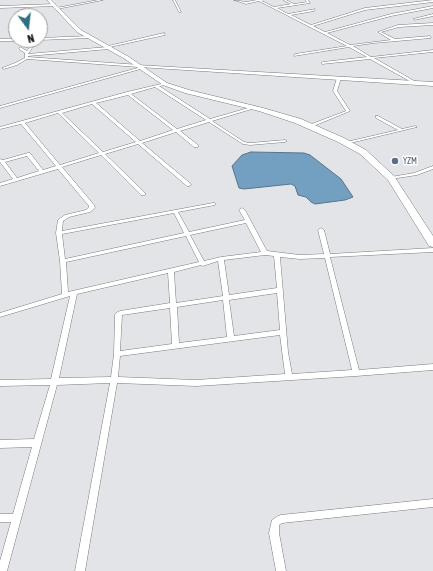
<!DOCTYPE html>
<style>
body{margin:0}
#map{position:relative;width:433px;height:571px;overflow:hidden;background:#e3e4e8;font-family:"Asap Condensed",sans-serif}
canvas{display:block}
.north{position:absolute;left:8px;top:8px;width:40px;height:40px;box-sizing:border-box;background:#fff;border:1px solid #a0a0a1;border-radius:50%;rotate:165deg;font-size:11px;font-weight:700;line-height:16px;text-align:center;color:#121214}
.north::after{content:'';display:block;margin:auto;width:14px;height:18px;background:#2f6e83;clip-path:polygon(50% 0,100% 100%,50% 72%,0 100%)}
</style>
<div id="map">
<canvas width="433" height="571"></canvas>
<div class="north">N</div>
</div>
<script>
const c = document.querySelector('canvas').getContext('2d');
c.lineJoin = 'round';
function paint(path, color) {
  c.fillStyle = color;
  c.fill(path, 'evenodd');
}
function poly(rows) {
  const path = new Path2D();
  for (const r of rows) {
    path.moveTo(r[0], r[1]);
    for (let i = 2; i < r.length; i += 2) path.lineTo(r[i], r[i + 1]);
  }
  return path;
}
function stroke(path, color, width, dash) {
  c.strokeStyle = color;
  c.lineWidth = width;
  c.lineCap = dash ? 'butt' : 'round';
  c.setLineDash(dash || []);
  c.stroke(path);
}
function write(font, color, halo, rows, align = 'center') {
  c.font = font + ' "Asap Condensed",sans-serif';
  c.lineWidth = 3;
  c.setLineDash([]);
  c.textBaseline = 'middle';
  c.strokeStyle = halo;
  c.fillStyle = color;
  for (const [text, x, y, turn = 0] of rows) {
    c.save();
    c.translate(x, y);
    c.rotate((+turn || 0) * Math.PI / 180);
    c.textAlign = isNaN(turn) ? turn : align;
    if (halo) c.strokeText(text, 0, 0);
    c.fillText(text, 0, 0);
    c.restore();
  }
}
const water = poly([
 [251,152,304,153,310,155,341,179,353,197,345,200,315,204,311,202,306,197,298,195,295,186,291,184,244,189,239,188,232,166,242,155,251,152]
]);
paint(water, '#73a0c0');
stroke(water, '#56758c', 1);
const street = poly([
 [98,0,103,0,57,9,56,8,98,0],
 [173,0,175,0,181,12,179,12,173,0],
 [234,0,246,2,257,0,263,0,262,1,274,7,291,4,283,0,286,0,294,4,307,2,305,0,308,0,310,3,277,8,288,14,315,9,314,11,291,15,311,25,365,8,433,0,433,2,365,10,313,26,325,32,391,14,433,6,433,8,391,16,327,33,350,45,391,40,378,32,398,25,433,23,433,25,399,27,381,32,395,39,430,36,431,38,374,43,353,46,371,57,433,50,433,52,374,58,416,82,417,83,415,84,370,59,322,64,321,63,323,62,367,57,349,47,294,56,295,54,347,46,259,1,246,4,234,0],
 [55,4,56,6,0,8,0,6,55,4],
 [433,14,433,16,414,20,413,19,433,14],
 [164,33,165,35,110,47,109,49,28,56,28,57,140,65,140,67,139,67,27,59,17,65,4,69,2,68,15,63,25,58,25,53,19,49,20,47,27,51,32,45,34,45,28,54,107,47,108,46,164,33],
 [89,36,90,38,40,40,40,38,89,36],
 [0,39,16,39,16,40,21,40,20,41,0,41,0,39],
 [141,67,144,68,0,108,0,106,141,67],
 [339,77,341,78,337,91,350,111,311,127,309,127,309,125,346,111,333,91,337,78,339,77],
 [165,83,167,84,166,85,159,86,210,119,255,106,255,108,212,121,244,142,250,143,285,140,287,141,285,142,250,145,243,144,209,122,180,131,198,145,198,147,194,147,176,132,142,143,191,184,191,185,189,186,187,186,138,144,105,154,145,193,145,195,141,195,101,155,62,167,94,205,95,208,90,212,69,217,63,221,62,231,213,203,215,203,215,205,178,212,189,232,245,220,239,210,242,208,245,210,267,251,300,255,324,254,318,230,321,228,324,230,330,254,433,248,433,252,330,257,359,370,433,364,433,370,356,376,196,386,117,383,85,571,75,571,110,383,57,385,7,571,0,571,0,561,11,522,0,522,0,514,13,514,32,447,0,448,0,440,34,439,50,385,0,386,0,380,51,379,70,296,0,317,0,313,62,294,60,261,56,233,58,220,65,215,86,210,89,207,89,206,58,169,0,186,0,183,13,179,0,162,0,159,3,160,28,153,30,153,43,170,56,166,21,124,0,129,0,127,127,92,165,83],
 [155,87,206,120,177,129,131,94,155,87],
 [128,95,173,130,140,141,96,103,128,95],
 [92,104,136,142,103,152,62,113,92,104],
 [58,113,99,153,60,165,25,123,58,113],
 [27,156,39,171,17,178,5,162,27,156],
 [174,213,184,233,65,259,62,234,174,213],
 [246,223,261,252,221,257,204,261,190,235,246,223],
 [186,236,199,262,68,292,66,262,186,236],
 [265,255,274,256,277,288,229,295,224,260,265,255],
 [280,257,300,259,325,258,352,370,292,374,288,352,280,257],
 [218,261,223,296,176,303,174,272,201,265,203,266,218,261],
 [168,273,170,303,120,311,116,313,115,315,114,354,111,377,59,378,77,294,168,273],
 [277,293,280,330,234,336,229,300,277,293],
 [223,300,227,337,179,343,177,307,223,300],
 [170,308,172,344,120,351,122,315,170,308],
 [280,335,285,374,196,380,118,377,120,356,280,335],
 [376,116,378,116,402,129,415,126,417,127,346,144,346,142,398,130,376,118,376,116],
 [433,166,433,169,417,175,391,179,389,178,391,177,414,173,433,166],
 [433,499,433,507,282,523,279,525,279,533,286,571,276,571,269,533,272,520,278,516,281,515,433,499]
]);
const secondary = poly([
 [137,65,433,82,433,86,139,67,137,66,137,65]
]);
const highway = poly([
 [47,0,51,0,81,30,129,57,167,83,189,90,263,108,301,119,344,138,366,150,394,176,433,236,433,247,429,246,388,180,360,154,338,142,295,123,259,111,185,93,163,85,125,59,77,32,47,0]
]);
stroke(street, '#797b7e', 1);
stroke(secondary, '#797b7e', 1);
stroke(highway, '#797b7e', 1);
paint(street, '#fff');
paint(secondary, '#fff');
paint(highway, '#fff');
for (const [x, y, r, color] of [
 [395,161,4,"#5c6f8a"]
]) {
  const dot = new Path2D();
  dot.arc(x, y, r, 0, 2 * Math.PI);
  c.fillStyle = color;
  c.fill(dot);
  stroke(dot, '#fff', 1.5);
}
write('9px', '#4e5e75', '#fff', [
 ["YZM",403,161]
], 'left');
</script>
